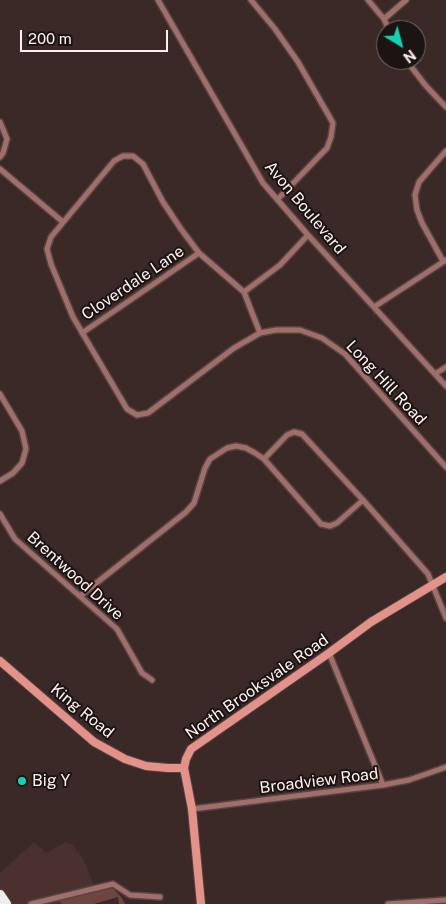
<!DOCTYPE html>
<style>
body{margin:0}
#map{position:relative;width:446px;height:904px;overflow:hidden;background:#3a2927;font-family:"Public Sans",sans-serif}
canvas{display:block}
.north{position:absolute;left:376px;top:20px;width:50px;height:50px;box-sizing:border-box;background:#1c1413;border:1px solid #766d6b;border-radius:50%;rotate:143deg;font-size:14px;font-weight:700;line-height:20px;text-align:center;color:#fef2f0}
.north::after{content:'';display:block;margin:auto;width:18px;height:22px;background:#0ed5b4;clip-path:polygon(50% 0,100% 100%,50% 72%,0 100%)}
.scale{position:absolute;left:20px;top:30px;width:148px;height:22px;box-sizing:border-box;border:2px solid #fef2f0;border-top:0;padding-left:6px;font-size:15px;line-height:18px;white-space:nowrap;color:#fef2f0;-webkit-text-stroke:4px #1c1413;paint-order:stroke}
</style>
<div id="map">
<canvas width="446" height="904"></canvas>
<div class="north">N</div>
<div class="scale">200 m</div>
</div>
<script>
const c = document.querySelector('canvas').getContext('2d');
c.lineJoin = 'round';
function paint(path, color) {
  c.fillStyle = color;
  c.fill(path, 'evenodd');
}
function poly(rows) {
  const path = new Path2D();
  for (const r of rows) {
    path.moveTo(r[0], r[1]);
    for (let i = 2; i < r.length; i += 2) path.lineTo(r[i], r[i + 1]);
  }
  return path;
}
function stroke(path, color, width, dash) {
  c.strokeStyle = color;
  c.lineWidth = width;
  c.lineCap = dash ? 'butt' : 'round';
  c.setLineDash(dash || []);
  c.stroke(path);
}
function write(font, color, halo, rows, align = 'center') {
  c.font = font + ' "Public Sans",sans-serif';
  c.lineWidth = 4;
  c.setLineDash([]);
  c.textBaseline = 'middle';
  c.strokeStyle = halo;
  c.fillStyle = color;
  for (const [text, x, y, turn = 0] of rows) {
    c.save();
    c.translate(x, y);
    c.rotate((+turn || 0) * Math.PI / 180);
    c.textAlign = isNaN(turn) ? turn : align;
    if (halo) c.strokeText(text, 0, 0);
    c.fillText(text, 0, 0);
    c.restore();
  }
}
paint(poly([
 [34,842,46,853,65,842,73,845,84,860,94,886,56,898,62,904,0,904,0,873]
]), '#4a312f');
paint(poly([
 [111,886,122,898,125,904,119,904,118,897,94,904,62,904,58,900]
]), '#6e4541');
const street = poly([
 [158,0,263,183,308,235,446,386],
 [251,0,275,29,298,62,333,123,331,137,327,148,278,199],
 [368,0,384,19,389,30],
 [384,19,406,0],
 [406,60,426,86,446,107],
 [0,122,7,139,3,153,0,157],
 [0,169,63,222],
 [443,261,422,223,417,210,415,195,419,182,446,151],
 [244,292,280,265,308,235],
 [374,307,446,260],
 [82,333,199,253],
 [260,333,244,292,199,253,181,229,163,202,143,164,133,156,123,156,114,161,51,237,47,249,51,264,73,317,127,409,137,415,148,413,234,348,260,333,276,330,300,330,322,338,345,354,446,467],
 [435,374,446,367],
 [0,394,22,431,26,449,22,463,13,473,0,481],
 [264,459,287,435,294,432,302,434,363,500,428,574,446,618],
 [0,514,15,539,117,629,142,673,152,680],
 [80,596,186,512,194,503,205,468,210,459,227,448,236,446,246,448,255,453,264,459,321,524,330,526,337,523,363,500],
 [329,653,383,785],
 [192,809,383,785,409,780,446,767],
 [31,904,113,884,130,895,160,897],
 [388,904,446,900]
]);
const secondary = poly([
 [0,661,94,742,125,759,146,766,168,768,184,768],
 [201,904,192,809,184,768,186,759,191,749,329,653,371,622,446,577]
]);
const highway = poly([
 [0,895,6,904]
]);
stroke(street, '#554543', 8);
stroke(secondary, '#554543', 10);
stroke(highway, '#554543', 12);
stroke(street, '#a26e69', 5);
stroke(secondary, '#e49289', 8);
stroke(highway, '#ededed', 10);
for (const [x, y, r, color] of [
 [22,781,5,"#0ed5b4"]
]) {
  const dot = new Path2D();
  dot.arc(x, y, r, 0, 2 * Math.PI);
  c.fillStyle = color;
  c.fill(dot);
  stroke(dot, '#1c1413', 2);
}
write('16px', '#fef2f0', '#1c1413', [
 ["Avon Boulevard",305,208,50],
 ["Cloverdale Lane",133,283,-34],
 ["Long Hill Road",386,383,47],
 ["Brentwood Drive",75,576,42],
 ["North Brooksvale Road",257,687,-35],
 ["King Road",82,711,39],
 ["Broadview Road",319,781,-7]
]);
write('16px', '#fef2f0', '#1c1413', [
 ["Big Y",32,781]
], 'left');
</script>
